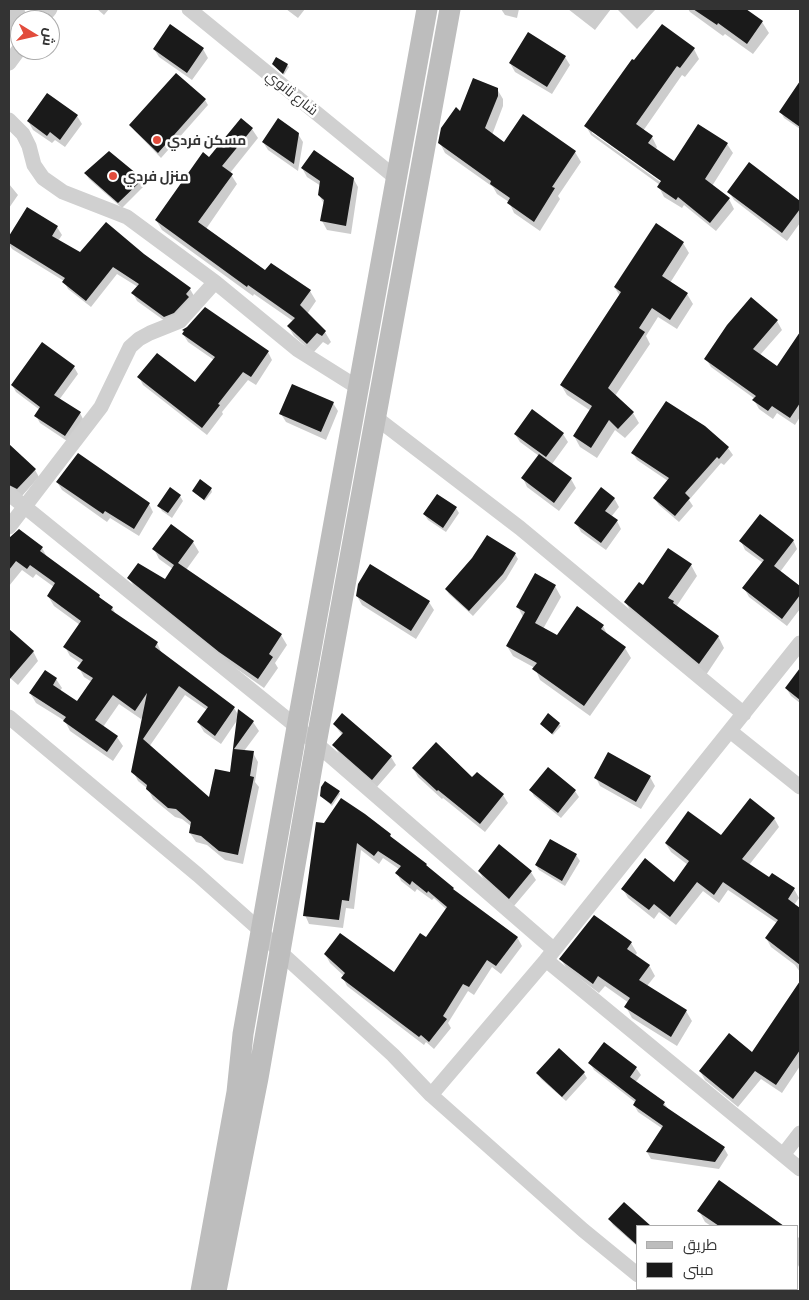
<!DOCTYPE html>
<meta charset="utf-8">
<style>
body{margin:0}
#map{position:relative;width:809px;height:1300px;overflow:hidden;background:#fff;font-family:Commissioner,Cairo,sans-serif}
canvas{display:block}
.frame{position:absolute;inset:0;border:10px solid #333;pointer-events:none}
.legend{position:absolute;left:636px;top:1225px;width:162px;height:65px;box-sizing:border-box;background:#fff;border:1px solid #adadad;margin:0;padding:6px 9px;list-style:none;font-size:15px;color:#333}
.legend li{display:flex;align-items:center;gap:10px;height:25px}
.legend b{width:25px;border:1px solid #adadad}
.north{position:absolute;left:10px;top:10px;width:50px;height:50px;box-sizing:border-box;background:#fff;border:1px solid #adadad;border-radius:50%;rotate:99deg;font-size:14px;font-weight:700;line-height:20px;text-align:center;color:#333}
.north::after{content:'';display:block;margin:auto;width:18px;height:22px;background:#e24c3c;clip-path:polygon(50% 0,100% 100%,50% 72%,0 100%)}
</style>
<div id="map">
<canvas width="809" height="1300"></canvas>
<div class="frame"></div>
<ul class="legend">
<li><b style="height:6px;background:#bdbdbd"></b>طريق</li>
<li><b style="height:14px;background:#1a1a1a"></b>مبنى</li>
</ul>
<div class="north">ش</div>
</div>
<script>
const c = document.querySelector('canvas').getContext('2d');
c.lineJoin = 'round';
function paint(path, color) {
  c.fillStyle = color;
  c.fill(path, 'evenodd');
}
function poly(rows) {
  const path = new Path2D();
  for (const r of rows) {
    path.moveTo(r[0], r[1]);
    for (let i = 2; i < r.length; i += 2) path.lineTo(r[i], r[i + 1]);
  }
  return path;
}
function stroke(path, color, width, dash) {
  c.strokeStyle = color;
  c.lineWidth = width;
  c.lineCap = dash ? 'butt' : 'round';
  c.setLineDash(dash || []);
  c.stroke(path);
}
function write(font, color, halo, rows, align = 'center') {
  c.font = font + ' Commissioner,Cairo,sans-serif';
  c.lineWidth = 5;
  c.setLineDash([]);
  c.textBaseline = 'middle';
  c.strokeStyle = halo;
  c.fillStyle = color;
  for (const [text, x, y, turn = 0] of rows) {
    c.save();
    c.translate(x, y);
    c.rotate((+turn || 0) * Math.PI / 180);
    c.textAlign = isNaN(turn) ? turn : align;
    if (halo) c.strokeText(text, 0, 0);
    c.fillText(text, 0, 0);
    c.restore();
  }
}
paint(poly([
 [9,9,24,9,27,15,23,20,20,20,20,23,9,37],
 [97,9,109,9,104,15],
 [286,9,305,9,298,18],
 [501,9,519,9,517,18,505,15],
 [568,9,611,9,595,30],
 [617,9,656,9,637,29],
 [688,9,745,9,762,22,769,33,753,54,725,34,723,36,690,12],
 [154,49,203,49,208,58,192,80,159,57],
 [694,49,699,59,685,77,682,75,643,131,652,137,657,147,656,149,674,163,727,144,733,153,712,186,729,199,734,209,716,231,684,205,682,208,664,197,659,187,660,185,591,135,586,126],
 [592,130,667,184,666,186,592,133],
 [565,57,570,65,552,94,515,72,510,63],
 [273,64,287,65,289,67,284,75],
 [497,89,503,99,503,106,492,135,504,144,523,116,575,152,581,162,558,196,560,199,540,231,514,213,509,202,497,194,493,187,445,153,440,143,461,113],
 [793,94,800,98,800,129,784,118,781,112],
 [205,100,208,105,161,158,134,130,131,125],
 [77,116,82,124,65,147,55,140,52,143,33,130,28,121],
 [252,129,258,138,230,173,237,184,206,229,266,272,310,291,316,301,307,314,325,332,331,342,328,345,323,342,313,353,294,336,288,326,293,321,254,294,253,296,162,230,156,220,210,158],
 [298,134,303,142,298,171,268,150,263,142],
 [750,164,800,202,800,223,787,241,734,200,729,192],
 [302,168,353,178,358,187,351,234,327,230,322,221,324,204,319,195,321,186,307,177],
 [86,174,142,180,145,185,122,208,89,179],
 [9,184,18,195,9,208],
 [27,209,57,227,62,235,58,241,80,254,143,255,190,289,194,296,169,324,137,301,133,293,138,287,117,274,91,307,68,289,64,281,12,249,9,244,9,239],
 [683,243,689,253,670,283,687,294,693,304,677,329,658,317,646,336,650,344,615,396,633,413,639,423,625,438,615,430,597,458,580,447,574,436,591,411,567,395,561,385,620,296,615,288],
 [751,299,777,321,782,330,760,355,777,368,798,338,800,339,800,417,795,425,777,413,773,419,759,409,754,400,755,399,711,367,706,359],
 [185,332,268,352,272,360,256,385,248,380,222,412,223,414,207,435,143,385,139,377,195,384,214,360,188,342,183,334],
 [74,367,78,374,59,400,80,413,84,421,70,443,40,423,36,416,40,410,16,392,12,385],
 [333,403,338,411,326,440,286,422,281,414],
 [704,427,728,448,733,455,724,465,721,463,689,500,693,506,679,522,659,505,654,498,668,481,637,460,633,453],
 [515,434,563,434,568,442,552,464,571,479,576,488,559,511,527,487,523,478,539,456,520,442],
 [9,445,35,470,39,477,22,496,9,490],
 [57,482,149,504,153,512,139,536,110,518,107,522,62,490],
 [211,489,212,492,205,501,193,491],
 [180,496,183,501,172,518,162,511,159,506],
 [614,498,619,507,611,517,617,521,621,529,606,550,581,532,576,523],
 [456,508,459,513,446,532,428,520,424,514],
 [171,526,193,542,199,552,186,570,281,635,287,645,275,663,278,668,264,688,227,662,135,588,129,578,165,581,173,569,159,559,154,549],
 [11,537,42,548,47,557,99,596,102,601,112,607,116,615,157,643,162,654,234,708,239,716,253,722,259,731,244,751,253,753,258,762,255,782,259,787,243,864,225,860,207,845,196,842,190,833,191,826,182,819,175,817,153,799,148,789,138,781,133,771,144,715,141,719,119,704,103,727,117,737,123,746,113,761,70,731,65,721,36,703,30,693,56,679,62,688,60,691,77,703,92,682,84,677,79,668,82,664,70,656,65,647,80,625,54,606,48,596,54,587,36,574,33,578,22,570,9,586,9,540],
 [185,695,207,710,198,722,204,732,221,744,238,719,231,773,210,800,149,747],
 [793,540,797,549,780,572,800,588,800,609,787,626,749,597,744,588,763,563,745,550,741,541],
 [515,554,518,559,506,579,473,616,449,594,446,589],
 [691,565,697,576,676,607,718,636,724,648,706,675,632,614,626,603],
 [536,575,555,586,561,597,543,629,557,637,603,626,608,636,625,648,631,658,590,716,540,680,535,668,513,656,507,646,523,617,518,607],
 [357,596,429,602,434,610,416,639,362,605],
 [9,631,33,651,38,661,18,685,9,677],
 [800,670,800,703,791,696,786,688],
 [334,724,391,757,396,765,377,787,339,754,334,745,342,735],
 [541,724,559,724,561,726,553,735],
 [413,768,473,779,503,795,508,803,485,832,443,798,442,799,418,777],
 [548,769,575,791,579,797,561,818,534,796,531,790],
 [650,777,655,786,641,809,600,786,596,778],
 [339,792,340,794,332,806,321,796],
 [774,818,779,827,749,865,769,879,794,889,799,898,794,905,800,909,800,972,795,965,771,947,766,938,777,923,728,890,719,903,703,891,676,925,659,912,654,919,628,898,623,889,675,883,688,865,671,852,666,844,721,837],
 [317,824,390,835,392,839,426,864,428,868,453,889,455,893,517,937,522,946,501,974,492,967,474,995,468,991,448,1023,451,1028,434,1049,426,1042,424,1045,347,986,343,978,344,976,330,963,325,954,394,974,426,939,447,910,434,898,432,900,417,889,415,892,401,881,397,873,399,869,383,858,379,864,361,850,354,909,346,908,343,928,309,924,305,915],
 [551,840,576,855,580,861,565,886,539,870,536,865],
 [479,871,531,872,536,880,514,906,484,880],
 [631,943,637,953,635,956,649,965,655,976,647,986,686,1011,692,1021,677,1046,632,1018,626,1007,629,1003,605,986,599,993,567,969,561,959],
 [800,983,800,1066,782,1093,761,1079,738,1107,705,1080,700,1071,752,1054],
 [604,1044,636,1068,641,1075,635,1083,664,1103,669,1110,724,1148,728,1155,719,1169,651,1159,647,1152,663,1129,638,1112,634,1105,635,1102,594,1070,590,1063],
 [584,1073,587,1078,566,1101,541,1079,538,1074],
 [719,1182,782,1226,711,1226,705,1222,699,1211],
 [624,1204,649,1226,638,1226,638,1247,613,1225,610,1220],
 [798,1237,800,1239,800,1263,798,1267]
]), '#0003');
paint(poly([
 [693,9,746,9,763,21,747,44,718,23,717,25],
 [170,24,204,48,187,73,153,49],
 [662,24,695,48,680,68,677,66,636,124,653,136,648,143,674,161,698,124,728,143,705,179,730,198,710,223,678,197,676,200,657,187,661,181,584,126,632,59,634,60],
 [528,32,566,56,547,87,509,63],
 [276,57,288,64,283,74,272,64],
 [176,73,206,99,158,153,129,125],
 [473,78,498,88,498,96,485,128,504,142,523,114,576,151,552,187,555,188,534,222,507,203,510,198,490,184,491,181,438,143,441,128,456,107,460,111],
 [800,81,800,127,779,112],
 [47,93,78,115,60,140,50,132,47,136,27,121],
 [241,118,253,128,222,166,233,174,198,222,265,270,271,263,311,290,300,305,326,331,322,336,317,333,307,344,287,326,295,318,248,285,247,287,155,220,203,152,209,157],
 [278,118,299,133,294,164,262,142],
 [314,150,354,178,346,226,320,221,324,200,318,195,320,181,301,168],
 [109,151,143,179,118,203,84,173],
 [749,162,800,201,800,209,782,233,727,192],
 [27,207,58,226,52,236,80,252,106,222,144,254,191,288,186,294,189,297,174,313,164,317,131,293,139,284,113,267,86,301,62,282,65,278,9,243,9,236],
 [656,223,684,242,662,276,688,293,670,320,652,308,639,328,645,332,608,388,634,412,618,429,609,420,591,448,573,436,592,406,560,385,621,292,614,287],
 [751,297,778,320,753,349,777,366,800,332,800,403,790,418,772,406,768,411,752,400,756,396,704,359,727,325],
 [205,307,269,351,251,377,243,372,218,404,220,405,202,428,137,377,157,353,195,382,215,357,182,334,184,331,182,330,187,327],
 [42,342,75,366,54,395,81,412,65,436,34,416,40,407,11,385],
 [292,384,334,402,321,432,279,414],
 [666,401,705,426,729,447,719,459,717,457,685,493,690,498,675,516,653,498,669,478,631,453],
 [532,409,564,433,546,457,514,434],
 [9,444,36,469,17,489,9,485],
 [78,453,150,503,134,529,105,511,103,514,56,482],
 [539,454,572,478,554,503,521,478],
 [200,479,212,488,204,500,192,491],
 [170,487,181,495,168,513,157,506],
 [601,487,615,498,605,511,618,520,601,543,574,523],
 [437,494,457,507,443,528,423,514],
 [760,514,794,540,774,566,800,586,800,595,782,619,742,588,764,560,739,541],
 [171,524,194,541,178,563,282,634,269,654,273,657,258,679,219,652,127,578,138,563,165,579,174,565,152,549],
 [19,529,43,547,40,551,100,595,99,597,113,607,111,610,158,642,155,647,235,707,215,736,197,722,208,707,179,686,143,739,209,797,215,769,230,772,238,709,254,721,234,749,254,751,250,776,254,777,238,855,219,851,201,836,189,833,191,822,176,809,168,808,146,789,147,785,131,772,147,693,135,711,113,695,95,720,118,736,107,752,63,721,66,717,29,693,45,670,57,678,53,685,77,701,93,678,77,668,83,660,63,647,81,621,47,596,55,583,30,565,27,569,16,561,9,570,9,538],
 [487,535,516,553,503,574,469,611,445,589,472,558],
 [668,548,692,564,668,598,674,601,673,603,719,636,699,664,624,602,639,582,643,585],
 [370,564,430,601,411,631,356,596,358,584],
 [535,573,556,585,535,623,557,635,577,606,604,625,601,629,626,647,584,706,532,669,537,663,506,646,525,612,516,607],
 [9,629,34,651,9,680],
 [800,668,800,700,785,688],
 [342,713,392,756,372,780,332,745,343,733,333,724],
 [548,713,560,723,552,734,540,724],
 [436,742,472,777,477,772,504,794,480,824,438,790,437,791,412,768],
 [608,752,651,776,636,802,594,778],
 [548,767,576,790,558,813,529,790],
 [325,781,340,791,331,804,320,796,321,787],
 [341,798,365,814,391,834,390,836,427,864,426,865,454,888,453,889,518,937,496,966,487,960,469,987,463,984,443,1016,447,1019,429,1042,421,1035,419,1037,341,978,345,973,324,954,340,933,394,972,420,933,426,937,447,907,428,891,427,893,412,881,410,885,395,873,401,866,378,851,374,856,357,843,349,901,342,900,339,920,303,916,316,822,324,823],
 [750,798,775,818,742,859,769,877,772,873,795,888,788,899,800,908,800,965,765,938,778,920,723,882,714,895,697,882,670,917,654,904,649,910,621,889,645,858,674,882,689,861,665,843,688,811,721,835],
 [550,839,577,854,562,881,535,865],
 [499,844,532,871,509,899,478,871],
 [594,915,632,942,627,949,650,965,639,980,687,1010,671,1037,624,1007,630,998,598,976,593,984,559,959],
 [800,981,800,1050,776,1085,755,1071,733,1099,699,1071,729,1033,752,1052],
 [604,1042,637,1067,630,1077,665,1102,663,1105,725,1147,715,1162,646,1152,663,1126,633,1105,636,1100,588,1063],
 [559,1048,585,1072,562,1097,536,1073],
 [719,1180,784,1226,719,1226,697,1211],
 [624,1202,651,1226,638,1226,638,1246,608,1219]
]), '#1a1a1a');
stroke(poly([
 [189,9,396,178],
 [41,20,50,9],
 [9,63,20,48],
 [9,120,23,134,29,146,34,165,43,178,63,192,127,217,215,282,298,350,357,387],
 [375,417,520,528,744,714],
 [9,494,297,727,553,949],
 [9,527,101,407,130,347,139,339,150,333,180,321,215,282],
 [9,717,198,875,261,931,279,951,393,1055,431,1095,583,1230,638,1275],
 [730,731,800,787],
 [546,960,800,1169],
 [431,1095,546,960,800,643],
 [783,1155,800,1133],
 [654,1289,658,1291]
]), '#d0d0d0', 15);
stroke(poly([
 [201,1291,237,1092,243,1034,297,727,427,9],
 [216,1291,258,1078,316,744,450,9]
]), '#bdbdbd', 21);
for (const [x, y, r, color] of [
 [157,140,5,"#e24c3c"],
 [113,176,5,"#e24c3c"]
]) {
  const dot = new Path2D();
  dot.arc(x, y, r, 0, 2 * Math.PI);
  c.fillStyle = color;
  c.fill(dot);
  stroke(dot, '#fff', 2);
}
write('14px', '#333', '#fff', [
 ["شارع ثانوي",292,93,39]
]);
write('bold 14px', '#333', '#fff', [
 ["مسكن فردي",167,140],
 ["منزل فردي",123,176]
], 'left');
</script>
